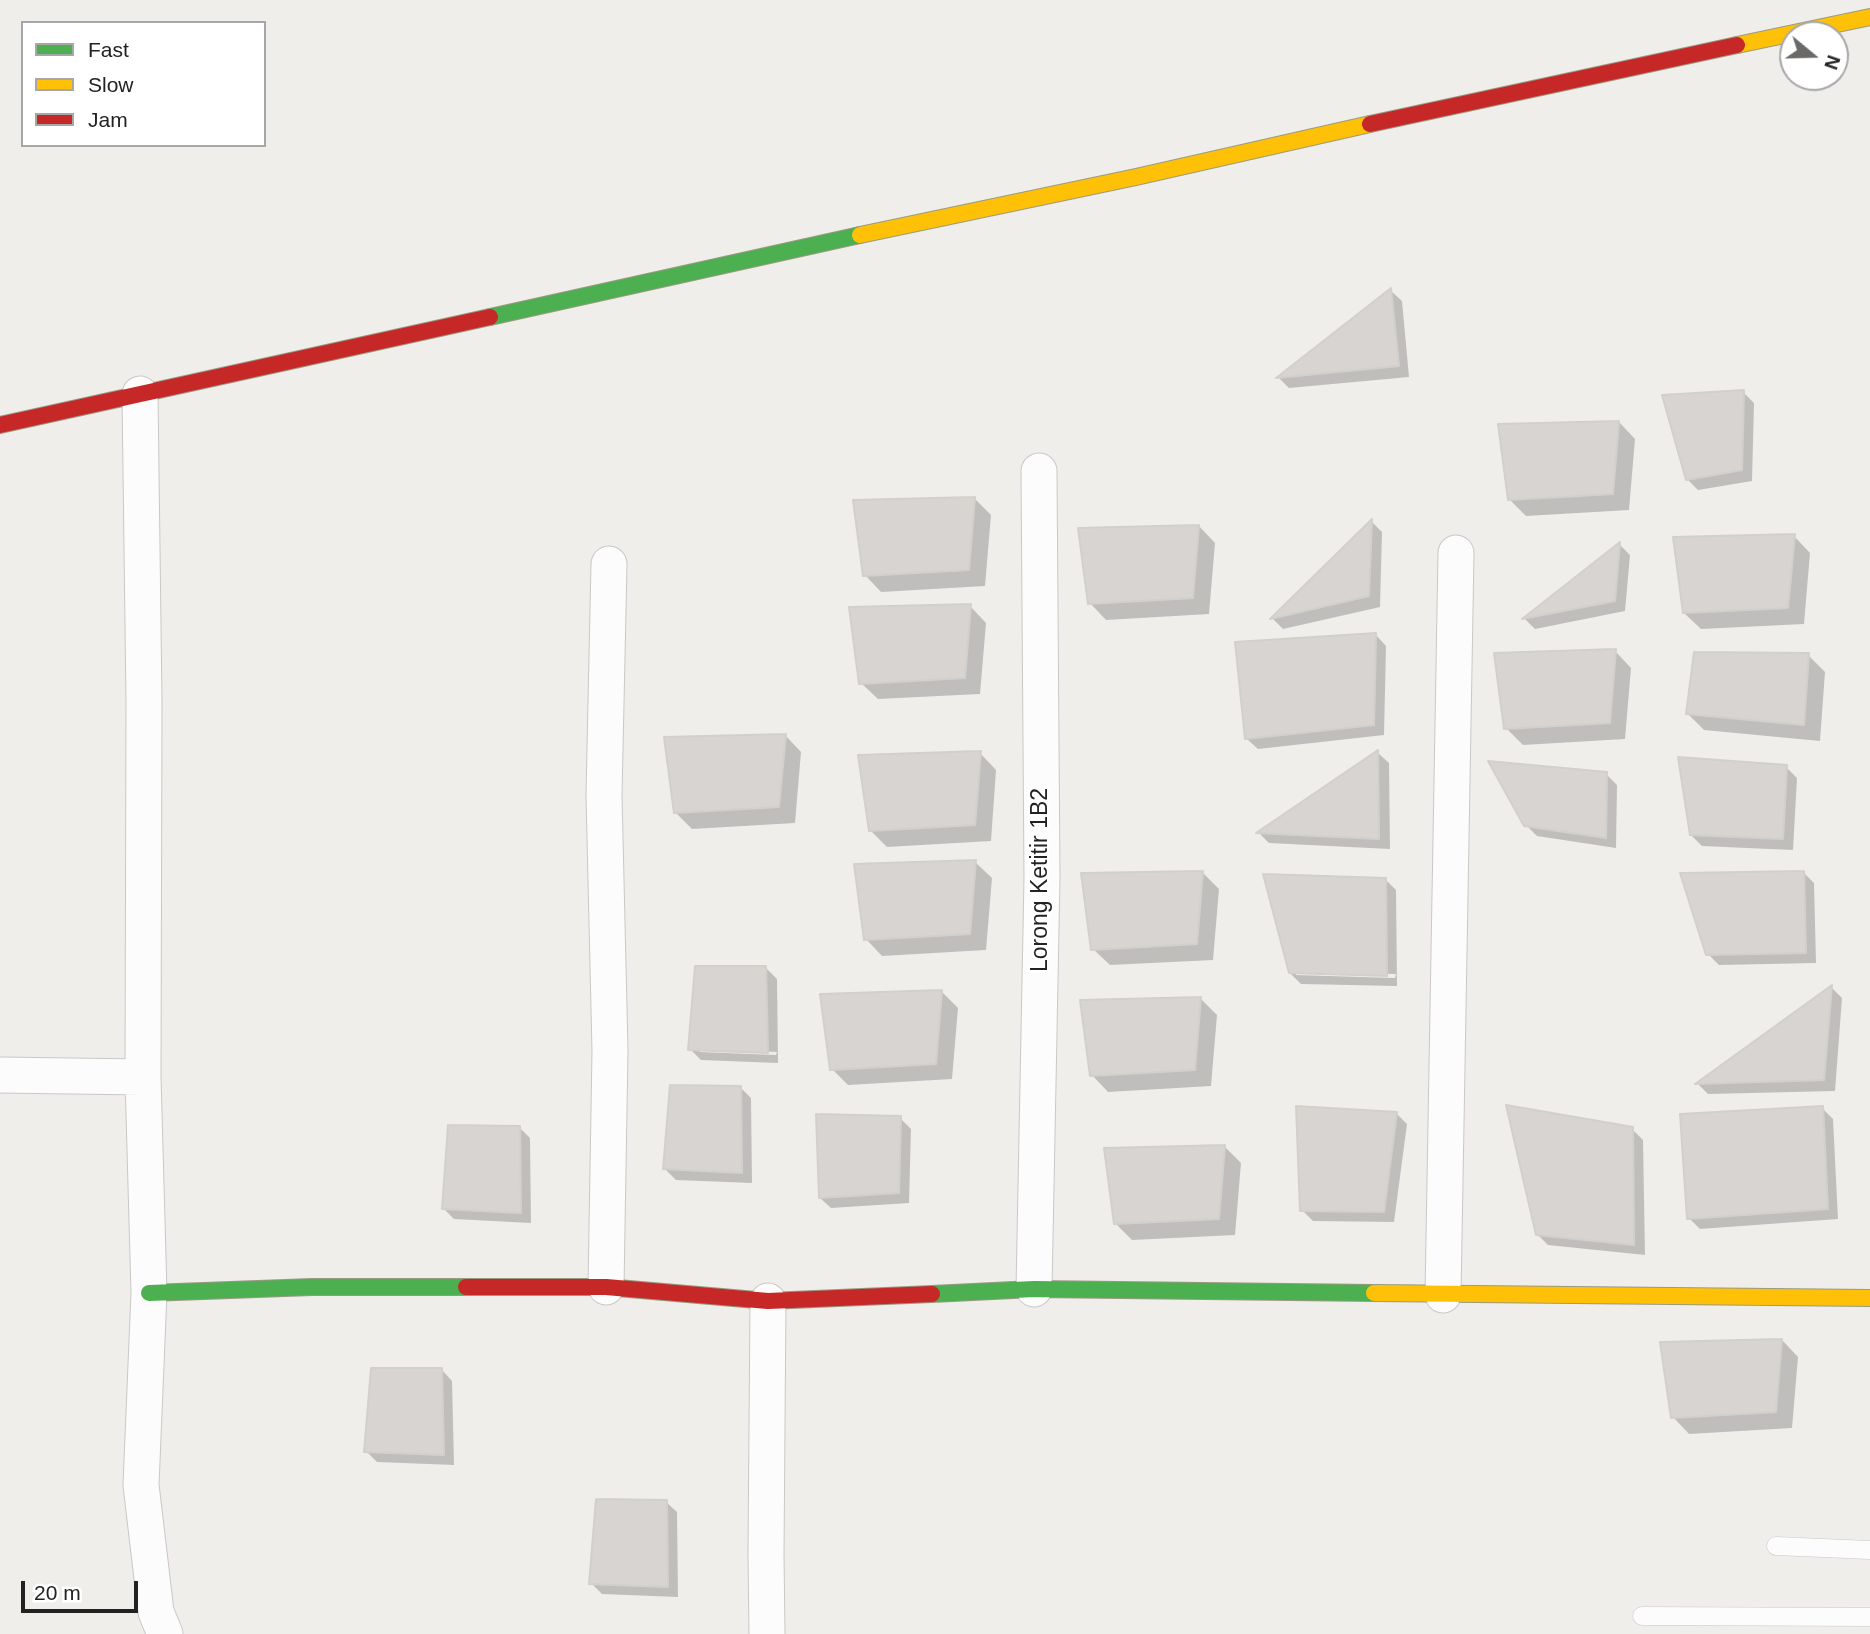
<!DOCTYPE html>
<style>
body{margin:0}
#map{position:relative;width:1870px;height:1634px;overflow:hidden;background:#f0eeeb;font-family:Arial,sans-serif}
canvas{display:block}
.legend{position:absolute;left:21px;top:21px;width:245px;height:126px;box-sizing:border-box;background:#fff;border:2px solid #a7a7a7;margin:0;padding:9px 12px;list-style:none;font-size:21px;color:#222}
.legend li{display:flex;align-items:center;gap:14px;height:35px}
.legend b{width:35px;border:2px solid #a7a7a7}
.north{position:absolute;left:1779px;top:21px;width:70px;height:70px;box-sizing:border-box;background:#fff;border:2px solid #a7a7a7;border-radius:50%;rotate:109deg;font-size:19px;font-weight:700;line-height:28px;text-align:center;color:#222}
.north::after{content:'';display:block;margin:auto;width:24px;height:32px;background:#6a6968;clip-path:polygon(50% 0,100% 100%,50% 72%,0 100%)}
.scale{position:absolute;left:21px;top:1581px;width:117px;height:32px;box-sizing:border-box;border:4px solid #222;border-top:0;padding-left:9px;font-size:21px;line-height:24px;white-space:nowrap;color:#222;-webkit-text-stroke:5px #fff;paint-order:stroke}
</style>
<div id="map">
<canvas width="1870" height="1634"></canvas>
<ul class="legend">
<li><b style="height:9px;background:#4caf50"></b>Fast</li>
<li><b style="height:9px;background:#ffc107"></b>Slow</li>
<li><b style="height:9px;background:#c62828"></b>Jam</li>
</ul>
<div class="north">N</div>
<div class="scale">20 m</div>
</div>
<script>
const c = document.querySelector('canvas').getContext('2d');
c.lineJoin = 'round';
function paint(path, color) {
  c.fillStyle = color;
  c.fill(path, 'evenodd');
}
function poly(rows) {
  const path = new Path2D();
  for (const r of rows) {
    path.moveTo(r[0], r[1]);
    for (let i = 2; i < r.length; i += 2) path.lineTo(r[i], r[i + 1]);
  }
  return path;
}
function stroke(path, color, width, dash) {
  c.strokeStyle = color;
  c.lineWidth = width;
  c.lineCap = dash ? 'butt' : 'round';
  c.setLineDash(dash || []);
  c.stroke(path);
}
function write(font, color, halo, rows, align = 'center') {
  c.font = font + ' Arial,sans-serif';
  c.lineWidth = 5;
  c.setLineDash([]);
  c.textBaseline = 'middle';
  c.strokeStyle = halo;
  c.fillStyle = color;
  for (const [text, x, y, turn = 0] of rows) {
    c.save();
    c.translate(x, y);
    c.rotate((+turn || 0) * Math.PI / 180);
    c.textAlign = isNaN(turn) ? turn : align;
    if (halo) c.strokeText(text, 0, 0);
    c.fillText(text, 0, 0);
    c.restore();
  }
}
paint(poly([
 [1391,291,1402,301,1409,377,1289,388,1279,378],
 [1743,392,1754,403,1752,481,1698,490,1687,479],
 [1619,422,1635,439,1629,510,1526,516,1510,500],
 [974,498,991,515,985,586,881,592,865,575],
 [1372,522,1382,532,1380,607,1283,629,1273,619],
 [1199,526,1215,543,1209,614,1106,620,1090,603],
 [1794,536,1810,553,1804,624,1701,629,1684,613],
 [1620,545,1630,555,1625,611,1535,629,1525,619],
 [970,606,986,623,980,694,878,699,861,683],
 [1376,635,1386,646,1384,735,1258,749,1247,739],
 [1615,651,1631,668,1625,739,1523,745,1506,728],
 [1808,655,1825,672,1820,741,1704,730,1687,713],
 [785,735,801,752,795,823,692,829,675,812],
 [980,753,996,770,991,841,887,847,870,830],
 [1378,753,1389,763,1390,849,1269,843,1259,833],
 [1786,767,1797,778,1793,850,1702,846,1691,835],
 [1606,774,1617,785,1616,848,1537,836,1526,825],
 [975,862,992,878,986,950,882,956,866,939],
 [1202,872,1219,889,1213,960,1110,965,1093,949],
 [1803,872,1814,883,1816,963,1719,965,1708,954],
 [1385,879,1396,890,1397,986,1301,984,1290,973],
 [1296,972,1396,974,1395,978,1296,975],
 [766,968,777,979,778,1063,701,1060,690,1049],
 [700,1048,777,1052,776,1055,700,1052],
 [1832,988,1842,998,1835,1091,1708,1094,1698,1084],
 [942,992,958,1008,952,1079,848,1085,832,1069],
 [1201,999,1217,1015,1211,1086,1108,1092,1092,1075],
 [740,1087,751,1098,752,1183,676,1180,665,1169],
 [1822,1108,1833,1119,1838,1219,1700,1229,1689,1218],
 [1396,1113,1407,1124,1394,1222,1313,1221,1302,1210],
 [900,1118,911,1129,909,1203,831,1208,820,1198],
 [519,1127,530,1138,531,1223,454,1219,444,1209],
 [1632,1129,1643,1140,1645,1255,1548,1245,1537,1234],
 [1225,1147,1241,1163,1235,1235,1132,1240,1116,1224],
 [1782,1340,1798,1357,1792,1428,1689,1434,1673,1417],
 [442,1370,452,1381,454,1465,377,1462,366,1451],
 [666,1502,677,1512,678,1597,602,1594,591,1583]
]), '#0003');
const building = poly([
 [1391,288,1399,366,1276,378,1391,288],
 [1744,390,1742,470,1686,480,1662,395,1744,390],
 [1619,421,1613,494,1508,500,1498,424,1619,421],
 [975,497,969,570,863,576,853,500,975,497],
 [1372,519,1369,596,1270,619,1372,519],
 [1199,525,1193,598,1088,604,1078,528,1199,525],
 [1795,534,1788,608,1683,613,1673,537,1795,534],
 [1620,542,1615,601,1522,619,1620,542],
 [971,604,965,678,859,684,849,607,971,604],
 [1376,633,1374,725,1245,739,1235,642,1376,633],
 [1616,649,1610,723,1504,729,1494,653,1616,649],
 [1694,652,1809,653,1804,725,1686,714,1694,652],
 [786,734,779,807,674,813,664,737,786,734],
 [1378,750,1379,839,1256,833,1378,750],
 [981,751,975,825,869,831,858,755,981,751],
 [1678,757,1787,765,1783,839,1690,835,1678,757],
 [1488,761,1607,772,1606,838,1524,826,1488,761],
 [976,860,970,934,864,940,854,864,976,860],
 [1203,871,1197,944,1091,950,1081,873,1203,871],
 [1804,871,1806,953,1706,955,1680,873,1804,871],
 [1263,874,1386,878,1387,976,1289,973,1263,874],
 [695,966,766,966,768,1053,688,1050,695,966],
 [1832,985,1824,1080,1695,1084,1832,985],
 [942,990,936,1064,830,1070,820,994,942,990],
 [1201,997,1195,1070,1090,1076,1080,1000,1201,997],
 [670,1085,741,1086,742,1173,663,1169,670,1085],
 [1506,1105,1633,1127,1634,1245,1536,1235,1506,1105],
 [1296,1106,1397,1112,1384,1212,1300,1211,1296,1106],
 [1823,1106,1828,1209,1687,1219,1680,1114,1823,1106],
 [816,1114,901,1116,899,1193,819,1198,816,1114],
 [448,1125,520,1126,521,1213,442,1209,448,1125],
 [1225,1145,1219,1219,1114,1224,1104,1148,1225,1145],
 [1782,1339,1776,1412,1671,1418,1660,1342,1782,1339],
 [371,1368,442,1368,444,1455,364,1452,371,1368],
 [596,1499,667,1500,668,1587,589,1584,596,1499]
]);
paint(building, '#d7d4d2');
stroke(building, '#d3d0cc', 2);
const lane = poly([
 [1776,1546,1870,1550],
 [1642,1616,1870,1617]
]);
const street = poly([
 [140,394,144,702,143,1077,149,1293,141,1485,156,1612,165,1634],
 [0,1075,143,1077],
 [606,1287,610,1051,604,795,609,564],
 [1034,1289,1042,878,1039,471],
 [1443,1295,1456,553],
 [767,1634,766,1554,768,1301]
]);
const fast = poly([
 [490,317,860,235],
 [149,1293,312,1287,466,1287],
 [932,1294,1034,1289,1374,1293]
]);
const slow = poly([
 [1737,45,1870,17],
 [860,235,1136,177,1370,124],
 [1374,1293,1870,1298]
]);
const jam = poly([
 [1370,124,1737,45],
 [0,425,490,317],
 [466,1287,606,1287,768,1301,932,1294]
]);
stroke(lane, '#c9c8c7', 19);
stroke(street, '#c9c8c7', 37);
stroke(fast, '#999a82', 18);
stroke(slow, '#999a82', 18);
stroke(jam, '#999a82', 18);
stroke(lane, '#fdfcfc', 18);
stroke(street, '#fdfcfc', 35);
stroke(fast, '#4caf50', 16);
stroke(slow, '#ffc107', 16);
stroke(jam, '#c62828', 16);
write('23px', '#222', '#fff', [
 ["Lorong Ketitir 1B2",1041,880,-90]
]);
</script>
